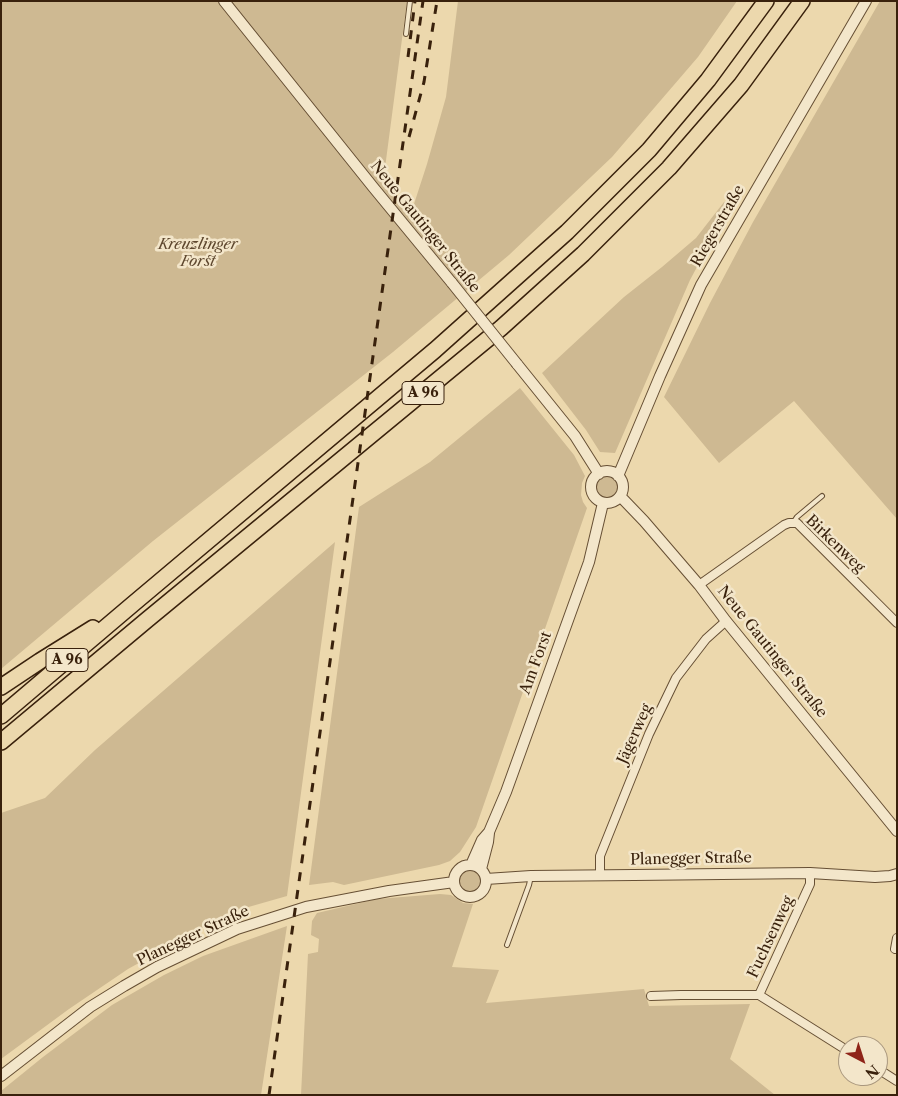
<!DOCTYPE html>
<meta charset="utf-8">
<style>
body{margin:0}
#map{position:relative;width:898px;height:1096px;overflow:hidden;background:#ecd8ad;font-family:"Libre Caslon Text",serif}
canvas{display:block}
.frame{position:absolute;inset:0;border:2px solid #39210c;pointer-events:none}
.north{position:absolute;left:838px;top:1036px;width:50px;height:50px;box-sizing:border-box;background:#f3e6ca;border:1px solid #a9977e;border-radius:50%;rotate:140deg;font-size:14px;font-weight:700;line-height:20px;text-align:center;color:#39210c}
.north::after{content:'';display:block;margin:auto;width:18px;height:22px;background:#8f2418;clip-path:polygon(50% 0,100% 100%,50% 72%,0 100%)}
</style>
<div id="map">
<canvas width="898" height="1096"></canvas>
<div class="frame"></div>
<div class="north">N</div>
</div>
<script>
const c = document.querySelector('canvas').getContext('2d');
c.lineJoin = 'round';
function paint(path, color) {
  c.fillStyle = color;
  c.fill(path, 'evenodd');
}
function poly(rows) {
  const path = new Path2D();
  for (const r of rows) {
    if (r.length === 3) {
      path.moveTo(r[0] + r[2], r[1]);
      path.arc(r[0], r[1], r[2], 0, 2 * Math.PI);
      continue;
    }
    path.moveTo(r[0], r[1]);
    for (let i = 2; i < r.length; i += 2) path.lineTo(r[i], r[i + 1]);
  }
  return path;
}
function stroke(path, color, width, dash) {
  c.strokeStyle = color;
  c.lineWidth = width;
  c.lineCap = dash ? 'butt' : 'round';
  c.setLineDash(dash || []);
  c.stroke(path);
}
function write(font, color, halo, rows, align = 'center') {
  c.font = font + ' "Libre Caslon Text",serif';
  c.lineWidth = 5;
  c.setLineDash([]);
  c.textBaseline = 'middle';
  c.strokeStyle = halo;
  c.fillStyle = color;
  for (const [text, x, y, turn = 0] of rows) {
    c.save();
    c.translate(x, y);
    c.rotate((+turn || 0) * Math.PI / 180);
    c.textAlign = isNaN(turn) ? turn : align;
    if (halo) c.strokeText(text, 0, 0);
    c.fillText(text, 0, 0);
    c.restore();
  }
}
paint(poly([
 [1,1,407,1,383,183,391,196,400,197,400,205,406,213,414,204,427,164,446,97,458,1,737,1,698,57,612,157,509,255,393,352,153,541,1,669],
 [880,1,897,1,897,519,794,401,719,463,664,397,710,303,753,222],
 [733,200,690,280,615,453,600,452,586,430,542,373,624,297,662,267,696,238,724,202],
 [520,388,574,455,585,476,582,483,581,495,583,502,587,508,476,827,460,852,450,861,439,865,344,885,333,882,309,885,359,507,430,462],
 [607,487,10],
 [335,542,287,896,231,912,128,969,69,1009,1,1059,1,813,45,798,95,750],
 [470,881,10],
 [440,894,451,895,463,903,473,904,452,967,499,970,486,1003,644,989,649,1006,750,1004,730,1059,775,1095,301,1095,308,954,318,952,319,939,311,935,312,921,317,913,377,899],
 [287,926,261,1095,1,1095,1,1091,43,1057,112,1005,164,975,203,956]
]), '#ceb992');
const service = poly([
 [406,34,410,1],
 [793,523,797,517,822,496],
 [231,917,236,927],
 [507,945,529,885,531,876]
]);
const minor = poly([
 [699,585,784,525,789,523,797,523,897,623],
 [600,875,600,856,649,734,676,678,706,639,726,621],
 [895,949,897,938],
 [759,995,848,1051],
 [651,996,681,995,759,995,810,884,810,873],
 [878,1069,897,1081]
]);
const tertiary = poly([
 [224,1,373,187,452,283],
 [517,364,575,436,599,474],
 [607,487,16],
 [618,476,660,376,701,285,866,1],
 [620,496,644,521,699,585,726,621,897,831],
 [470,881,16],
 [471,865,482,840,489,832,506,792,589,562,603,503],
 [481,869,488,842,489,833],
 [486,879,531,876,634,875,810,873,875,877,890,876,897,874],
 [1,1076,90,1007,124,986,157,967,237,929,306,907,389,891,454,882]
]);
const motorway = poly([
 [1,687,40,661,93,628],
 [1,716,133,604,435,350,567,232,649,150,708,80,766,1],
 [1,742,148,619,501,328,583,254,669,168,741,85,802,1]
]);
stroke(service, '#664f34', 6);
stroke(minor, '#664f34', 10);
stroke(tertiary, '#664f34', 12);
stroke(motorway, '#39210c', 18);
stroke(service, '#f3e6ca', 4);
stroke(minor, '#f3e6ca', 8);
stroke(tertiary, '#f3e6ca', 10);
stroke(motorway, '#ecd8ad', 15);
stroke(poly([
 [408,57,415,1],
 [409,137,424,82,437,1],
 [269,1095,423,1]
]), '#39210c', 3, [9, 9]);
const tertiaryBridge = poly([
 [452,283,517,364]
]);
stroke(tertiaryBridge, '#664f34', 12, []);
stroke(tertiaryBridge, '#f3e6ca', 10);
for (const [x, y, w] of [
 [423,393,42],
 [67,660,42]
]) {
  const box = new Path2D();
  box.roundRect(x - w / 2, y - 11.5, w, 23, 4);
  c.fillStyle = '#f3e6ca';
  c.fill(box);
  stroke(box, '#39210c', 1);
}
write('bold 14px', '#39210c', null, [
 ["A 96",423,393],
 ["A 96",67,660]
]);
write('15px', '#39210c', '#f3e6ca', [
 ["Riegerstraße",718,226,-60],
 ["Neue Gautinger Straße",425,227,51],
 ["Birkenweg",835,544,44],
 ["Neue Gautinger Straße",772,652,51],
 ["Am Forst",536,663,-70],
 ["Jägerweg",635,734,-66],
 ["Planegger Straße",691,859,-1],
 ["Planegger Straße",193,936,-25],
 ["Fuchsenweg",771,937,-65]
]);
write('italic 15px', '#5e472e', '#f3e6ca', [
 ["Kreuzlinger",198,245],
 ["Forst",198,262]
]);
</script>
